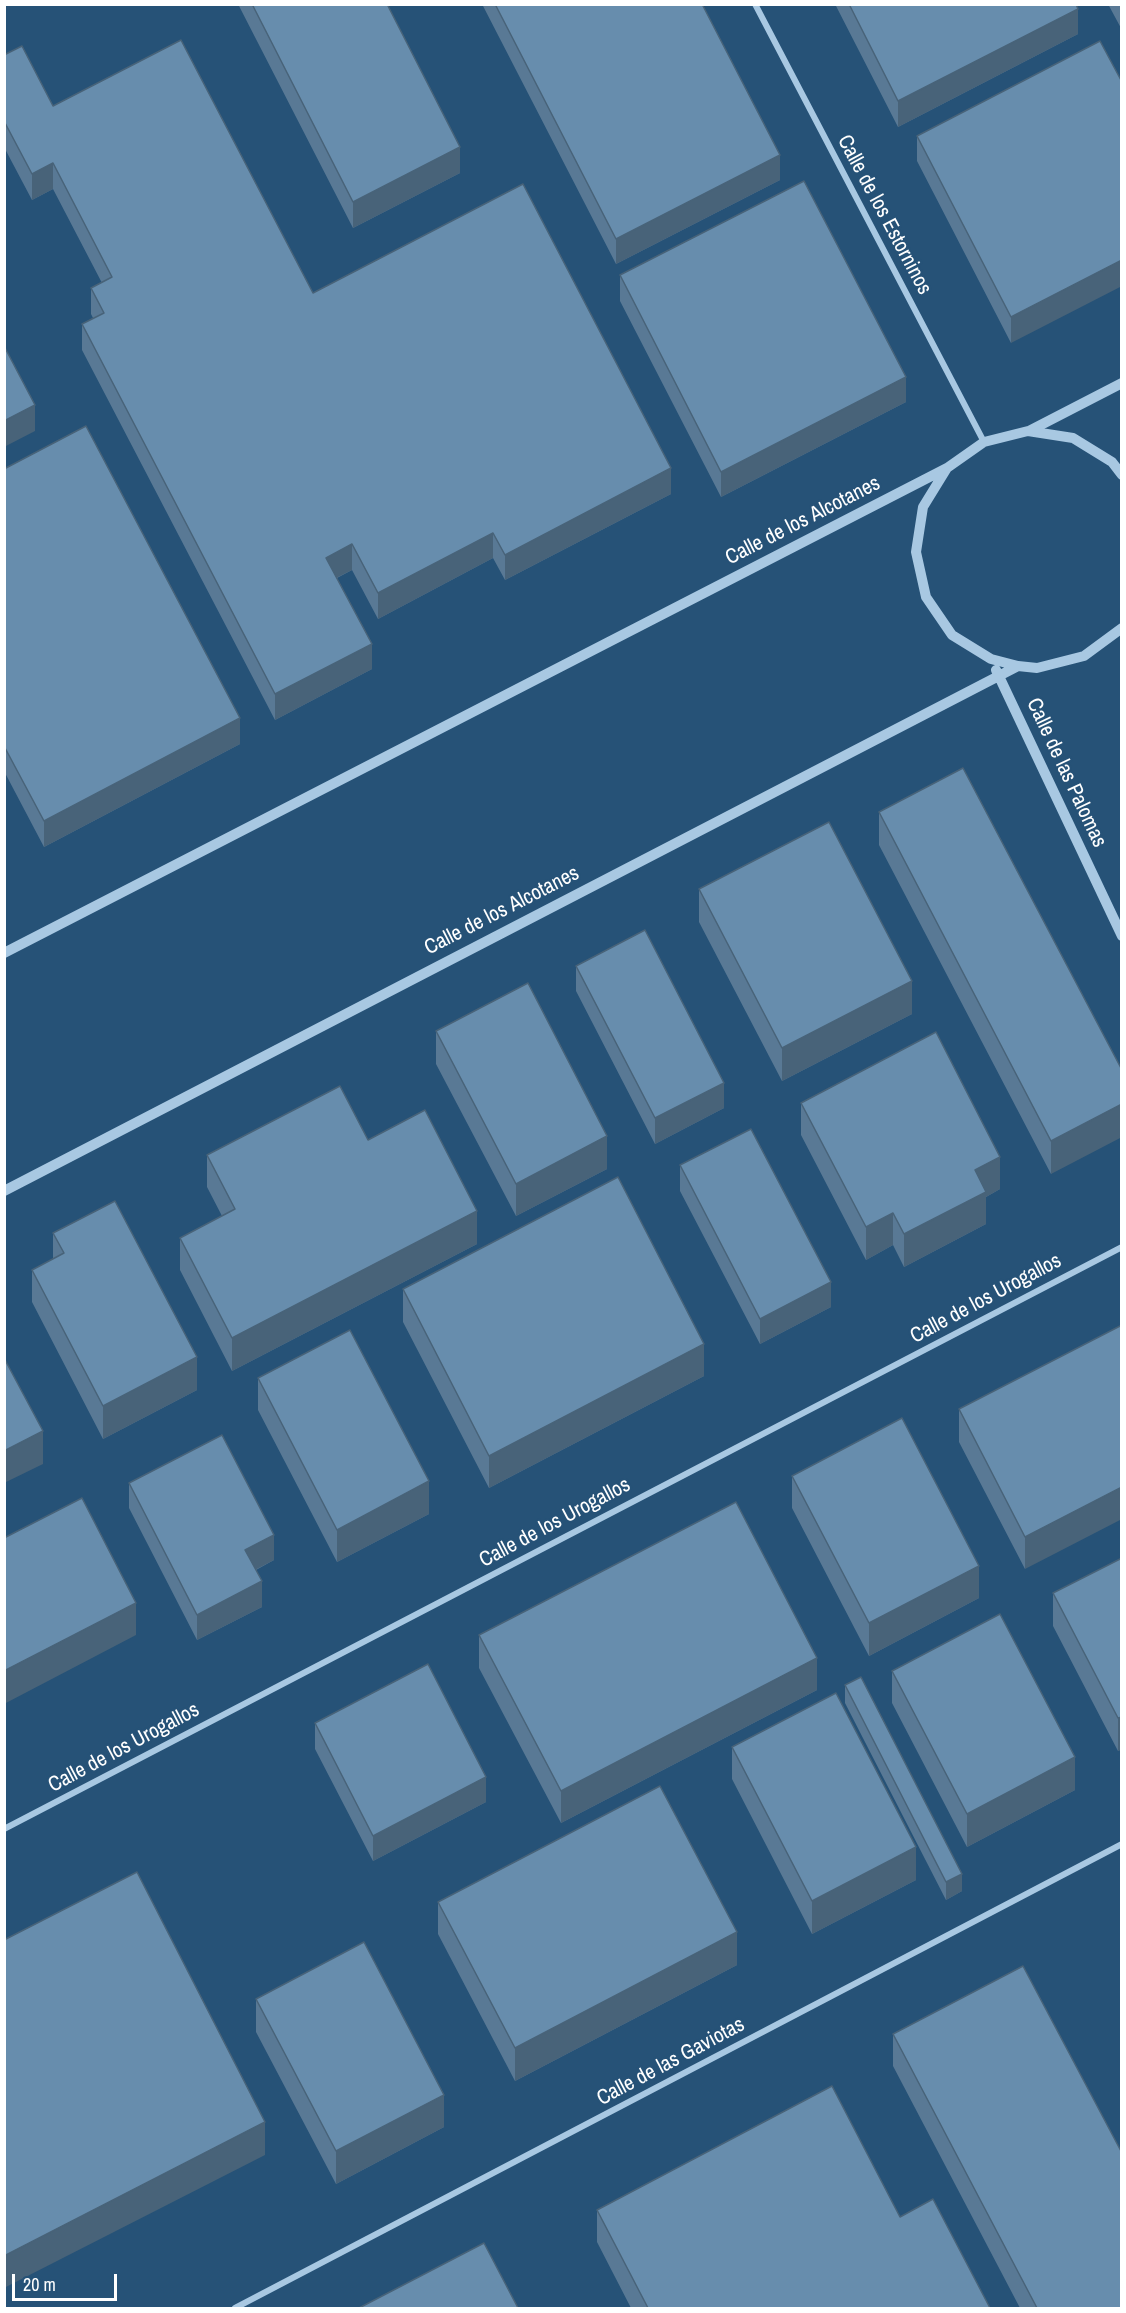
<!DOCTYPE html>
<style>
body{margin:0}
#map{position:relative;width:1126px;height:2313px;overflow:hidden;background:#265277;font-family:"Archivo Narrow",sans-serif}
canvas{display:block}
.frame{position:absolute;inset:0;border:6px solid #fff;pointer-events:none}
.scale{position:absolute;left:12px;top:2274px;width:105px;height:27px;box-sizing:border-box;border:3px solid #fff;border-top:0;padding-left:8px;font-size:18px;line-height:21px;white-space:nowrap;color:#fff;-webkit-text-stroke:4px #265277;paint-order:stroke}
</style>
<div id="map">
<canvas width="1126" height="2313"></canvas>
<div class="frame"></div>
<div class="scale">20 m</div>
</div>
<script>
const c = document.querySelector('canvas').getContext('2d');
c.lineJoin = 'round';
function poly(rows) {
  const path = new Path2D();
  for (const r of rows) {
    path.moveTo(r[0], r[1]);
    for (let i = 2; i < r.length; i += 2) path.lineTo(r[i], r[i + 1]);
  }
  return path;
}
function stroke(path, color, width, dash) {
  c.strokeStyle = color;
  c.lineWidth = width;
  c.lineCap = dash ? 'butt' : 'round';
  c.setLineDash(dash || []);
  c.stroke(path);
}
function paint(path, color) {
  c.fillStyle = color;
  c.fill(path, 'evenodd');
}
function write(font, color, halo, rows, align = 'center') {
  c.font = font + ' "Archivo Narrow",sans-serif';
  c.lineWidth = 4.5;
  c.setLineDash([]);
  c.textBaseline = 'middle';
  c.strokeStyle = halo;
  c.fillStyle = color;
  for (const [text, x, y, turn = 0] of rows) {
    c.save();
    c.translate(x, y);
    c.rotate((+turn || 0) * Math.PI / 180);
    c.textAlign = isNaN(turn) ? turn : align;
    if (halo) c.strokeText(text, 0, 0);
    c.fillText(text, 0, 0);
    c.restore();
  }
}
stroke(poly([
 [755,4,984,442],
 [4,1829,1122,1247],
 [235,2308,1122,1844]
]), '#a8c8e2', 6);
stroke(poly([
 [1029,431,1122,383],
 [1122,475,1112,462,1073,438,1028,431,984,442,947,468,923,507,916,552,926,597,952,635,991,659,1018,666,1037,668,1084,656,1122,628],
 [996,670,1122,936],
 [4,953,947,468],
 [4,1191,1018,666]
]), '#a8c8e2', 10);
paint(poly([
 [238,4,387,4,460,173,353,228],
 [482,4,702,4,780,180,616,264],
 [835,4,1076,4,1078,34,898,127],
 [1108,4,1122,4,1122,30],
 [1100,41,1011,343,917,161,917,136],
 [4,55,53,106,313,293,671,494,505,580,493,558,378,619,352,570,337,578,372,669,275,720,82,350,82,324,93,318,91,314,91,288,102,283,53,189,32,200,4,147],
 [620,275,906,402,721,497,620,301],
 [4,469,240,744,44,847,4,771],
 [879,812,1122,1070,1051,1174,879,845],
 [699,889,912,1014,782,1081,699,922],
 [576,966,724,1108,655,1144,576,991],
 [436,1031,607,1169,516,1216,436,1064],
 [801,1103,1000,1189,986,1197,986,1224,904,1267,893,1245,866,1260,801,1135],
 [368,1140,477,1244,232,1371,180,1270,180,1238,222,1216,207,1187,207,1155],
 [680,1165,831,1307,760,1344,680,1191],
 [53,1233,197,1390,103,1439,32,1302,32,1270,53,1259],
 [403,1289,704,1376,489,1488,403,1322],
 [1122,1325,1025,1569,959,1442,959,1409],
 [258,1378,429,1514,337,1562,258,1410],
 [792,1476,979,1598,869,1656,792,1508],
 [129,1483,274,1560,256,1570,262,1607,197,1640,129,1508],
 [1122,1558,1122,1749,1118,1751,1053,1626,1053,1593],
 [479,1635,817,1690,561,1823,479,1668],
 [892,1671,1075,1790,967,1847,892,1703],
 [845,1685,962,1891,946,1900,845,1703],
 [315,1723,486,1802,373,1861,315,1749],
 [732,1747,916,1880,812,1934,732,1779],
 [438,1902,737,1965,515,2081,438,1934],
 [256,1999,444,2127,336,2184,256,2032],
 [893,2034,1122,2308,1020,2308,893,2066],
 [597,2210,900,2217,990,2308,631,2308,597,2242]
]), '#597995');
paint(poly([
 [1078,9,1078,34,898,127,898,101],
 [460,147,460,173,353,228,353,202],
 [780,155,780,180,616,264,616,239],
 [53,163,53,189,32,200,32,174],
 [1122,260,1122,286,1011,343,1011,317],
 [906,377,906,402,721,497,721,472],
 [35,405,35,431,4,447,4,421],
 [671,468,671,494,505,580,505,555],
 [493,533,493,558,378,619,378,593],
 [352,544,352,570,326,583,326,558],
 [372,644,372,669,275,720,275,694],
 [240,718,240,744,44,847,44,821],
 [912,981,912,1014,782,1081,782,1048],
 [724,1083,724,1108,655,1144,655,1118],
 [1122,1104,1122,1137,1051,1174,1051,1141],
 [607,1136,607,1169,516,1216,516,1184],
 [1000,1157,1000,1189,986,1197,986,1224,904,1267,904,1234,975,1170],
 [477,1211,477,1244,232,1371,232,1338],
 [893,1213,893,1245,866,1260,866,1227],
 [831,1282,831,1307,760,1344,760,1319],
 [704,1344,704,1376,489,1488,489,1456],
 [197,1357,197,1390,103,1439,103,1406],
 [43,1431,43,1464,4,1483,4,1451],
 [429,1481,429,1514,337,1562,337,1530],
 [1122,1487,1122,1519,1025,1569,1025,1537],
 [274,1535,274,1560,245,1575,245,1550],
 [979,1566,979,1598,869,1656,869,1623],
 [262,1581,262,1607,197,1640,197,1615],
 [136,1603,136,1635,4,1704,4,1671],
 [817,1658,817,1690,561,1823,561,1791],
 [1122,1717,1122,1749,1118,1751,1118,1718],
 [1075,1757,1075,1790,967,1847,967,1814],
 [486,1777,486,1802,373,1861,373,1836],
 [916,1847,916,1880,812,1934,812,1901],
 [962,1874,962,1891,946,1900,946,1882],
 [737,1932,737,1965,515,2081,515,2048],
 [444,2095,444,2127,336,2184,336,2151],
 [265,2122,265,2155,4,2288,4,2256]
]), '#486379');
const building = poly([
 [252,4,387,4,460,147,353,202,252,4],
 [495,4,702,4,780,155,616,239,495,4],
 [849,4,1076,4,1078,9,898,101,849,4],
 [181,40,313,293,523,184,671,468,505,555,493,533,378,593,352,544,326,558,372,644,275,694,82,324,104,313,91,288,112,277,53,163,32,174,4,121,4,55,22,46,53,106,181,40],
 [1100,41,1122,82,1122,260,1011,317,917,136,1100,41],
 [804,181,906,377,721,472,620,275,804,181],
 [4,346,35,405,4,421,4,346],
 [86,426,240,718,44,821,4,746,4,469,86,426],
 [963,768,1122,1070,1122,1104,1051,1141,879,812,963,768],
 [829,822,912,981,782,1048,699,889,829,822],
 [645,930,724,1083,655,1118,576,966,645,930],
 [528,983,607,1136,516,1184,436,1031,528,983],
 [936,1032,1000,1157,975,1170,986,1192,904,1234,893,1213,866,1227,801,1103,936,1032],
 [340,1086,368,1140,425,1110,477,1211,232,1338,180,1238,235,1209,207,1155,340,1086],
 [751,1129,831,1282,760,1319,680,1165,751,1129],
 [618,1177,704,1344,489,1456,403,1289,618,1177],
 [115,1201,197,1357,103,1406,32,1270,64,1253,53,1233,115,1201],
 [1122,1325,1122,1487,1025,1537,959,1409,1122,1325],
 [350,1330,429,1481,337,1530,258,1378,350,1330],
 [4,1358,43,1431,4,1451,4,1358],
 [902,1418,979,1566,869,1623,792,1476,902,1418],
 [222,1435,274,1535,245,1550,262,1581,197,1615,129,1483,222,1435],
 [82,1498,136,1603,4,1671,4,1538,82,1498],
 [736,1502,817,1658,561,1791,479,1635,736,1502],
 [1122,1558,1122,1717,1118,1718,1053,1593,1122,1558],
 [1000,1614,1075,1757,967,1814,892,1671,1000,1614],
 [428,1664,486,1777,373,1836,315,1723,428,1664],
 [861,1677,962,1874,946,1882,845,1685,861,1677],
 [836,1693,916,1847,812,1901,732,1747,836,1693],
 [660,1786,737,1932,515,2048,438,1902,660,1786],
 [137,1872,265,2122,4,2256,4,1940,137,1872],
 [364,1942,444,2095,336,2151,256,1999,364,1942],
 [1023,1966,1122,2153,1122,2308,1037,2308,893,2034,1023,1966],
 [832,2086,900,2217,933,2199,990,2308,648,2308,597,2210,832,2086],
 [484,2243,518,2308,359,2308,484,2243]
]);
paint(building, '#678dad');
stroke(building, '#486379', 1.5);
write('21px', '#fff', '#265277', [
 ["Calle de los Estorninos",884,215,62],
 ["Calle de los Alcotanes",803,521,-27],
 ["Calle de las Palomas",1066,773,65],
 ["Calle de los Alcotanes",502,911,-27],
 ["Calle de los Urogallos",986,1299,-28],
 ["Calle de los Urogallos",555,1523,-28],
 ["Calle de los Urogallos",124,1748,-28],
 ["Calle de las Gaviotas",671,2062,-28]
]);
</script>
